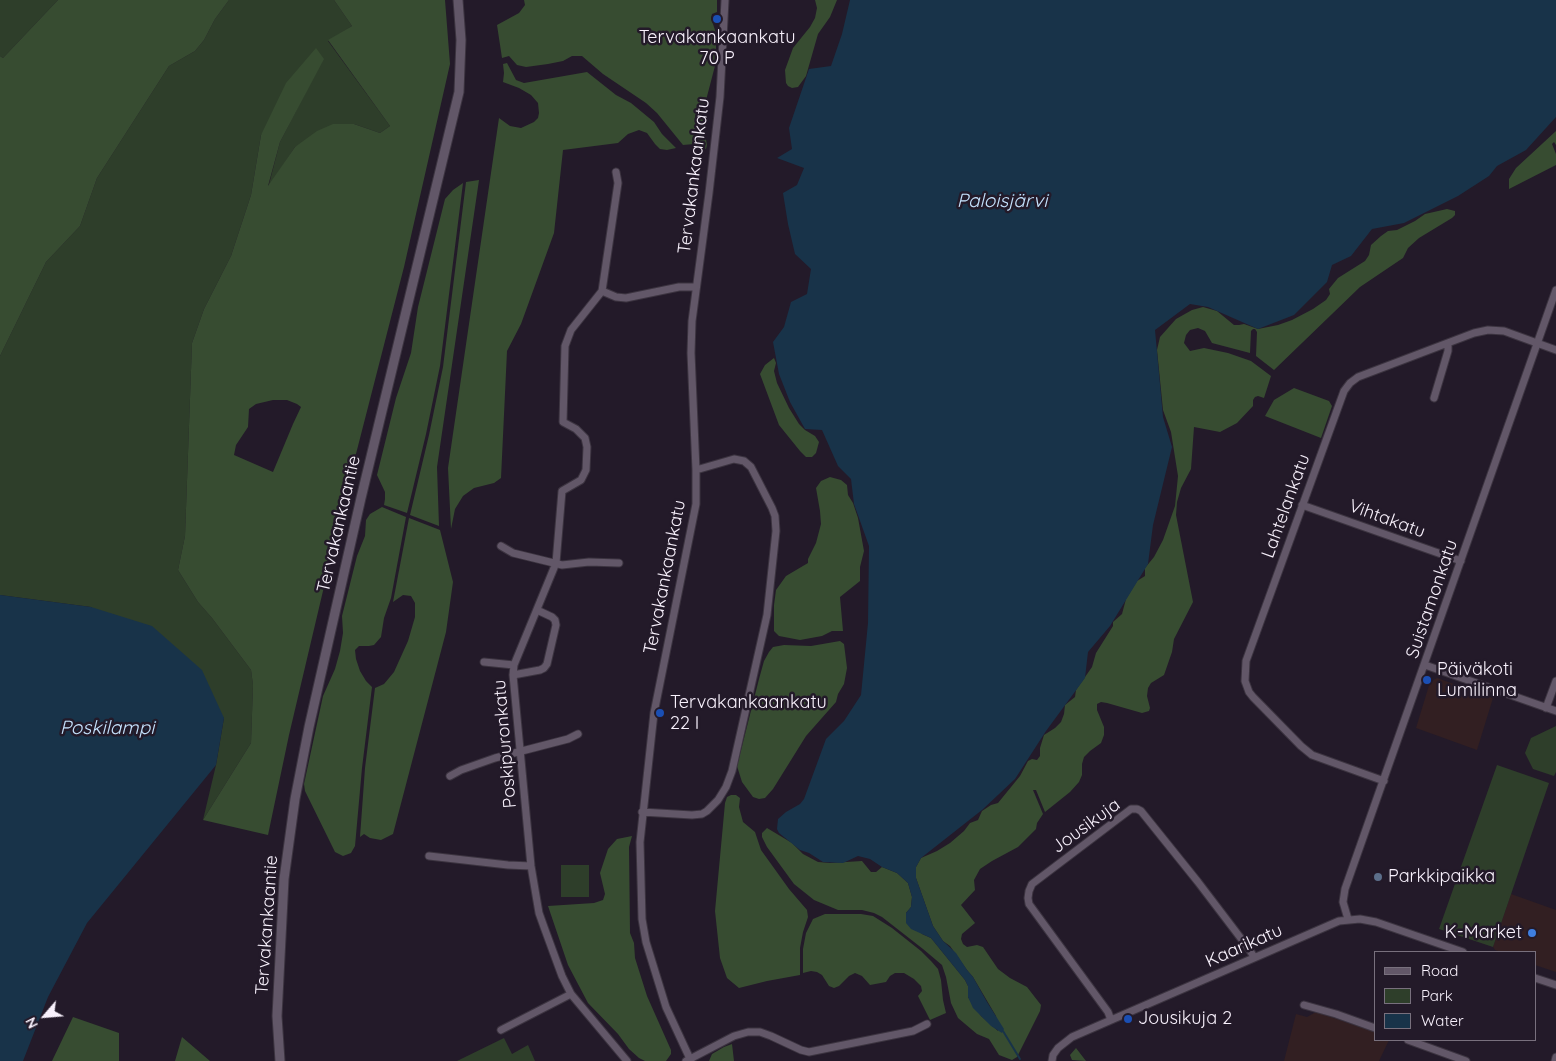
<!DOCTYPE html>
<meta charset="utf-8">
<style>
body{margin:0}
#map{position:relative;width:1556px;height:1061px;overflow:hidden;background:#231a29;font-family:Quicksand,sans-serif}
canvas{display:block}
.legend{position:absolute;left:1374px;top:951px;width:162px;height:90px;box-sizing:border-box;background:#231a29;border:1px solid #78707d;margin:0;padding:6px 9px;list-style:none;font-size:15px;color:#f8f1fc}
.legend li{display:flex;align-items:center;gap:10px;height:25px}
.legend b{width:25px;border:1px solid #78707d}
.north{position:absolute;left:20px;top:991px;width:50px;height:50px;-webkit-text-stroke:4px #231a29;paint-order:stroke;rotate:243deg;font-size:14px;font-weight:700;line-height:20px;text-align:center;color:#f8f1fc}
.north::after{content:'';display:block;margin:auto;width:18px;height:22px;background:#f8f1fc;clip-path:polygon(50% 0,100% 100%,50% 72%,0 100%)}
</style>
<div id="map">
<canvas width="1556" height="1061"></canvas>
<ul class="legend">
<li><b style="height:6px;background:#625768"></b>Road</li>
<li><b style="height:14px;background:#2e3e2a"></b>Park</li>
<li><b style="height:14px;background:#183349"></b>Water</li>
</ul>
<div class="north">N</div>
</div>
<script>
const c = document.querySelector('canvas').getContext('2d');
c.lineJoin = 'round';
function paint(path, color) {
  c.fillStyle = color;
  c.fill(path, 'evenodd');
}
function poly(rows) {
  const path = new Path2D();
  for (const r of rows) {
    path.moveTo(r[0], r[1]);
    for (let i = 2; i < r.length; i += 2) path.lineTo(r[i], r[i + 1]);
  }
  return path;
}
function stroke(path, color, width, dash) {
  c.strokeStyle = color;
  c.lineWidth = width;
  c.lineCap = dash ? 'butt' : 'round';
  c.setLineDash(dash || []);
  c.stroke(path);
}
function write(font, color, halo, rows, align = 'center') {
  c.font = font + ' Quicksand,sans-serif';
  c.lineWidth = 5;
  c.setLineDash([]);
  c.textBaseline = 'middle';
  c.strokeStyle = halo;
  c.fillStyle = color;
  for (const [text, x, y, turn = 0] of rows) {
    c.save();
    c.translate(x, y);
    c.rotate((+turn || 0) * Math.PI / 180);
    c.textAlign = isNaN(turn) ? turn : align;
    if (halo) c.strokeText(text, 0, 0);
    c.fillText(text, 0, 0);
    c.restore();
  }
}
paint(poly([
 [1437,678,1493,698,1477,750,1416,728,1430,682],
 [1511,894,1556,910,1556,972,1535,965,1535,952,1501,952,1495,950,1493,947],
 [1316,1012,1375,1032,1375,1040,1389,1040,1379,1061,1284,1061,1296,1014,1307,1017]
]), '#321f22');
paint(poly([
 [0,0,58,0,3,58,0,56],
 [229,0,334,0,352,26,328,41,390,126,380,133,354,124,295,147,268,188,280,142,323,59,261,135,251,195,231,256,204,309,192,343,185,536,178,570,198,602,212,618,251,670,253,685,251,743,203,820,216,765,224,718,91,607,0,595,0,356,46,262,80,226,97,178,169,66,195,51,204,40,215,19],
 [1556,726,1556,772,1554,776,1533,769,1525,753,1531,738],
 [1497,765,1549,783,1493,947,1439,929],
 [561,865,589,865,589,897,561,897],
 [504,1038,512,1054,528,1045,535,1061,457,1061]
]), '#2e3e2a');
paint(poly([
 [58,0,229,0,215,19,204,40,195,51,169,66,97,178,80,226,46,262,0,356,0,56,3,58],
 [334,0,445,0,450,64,404,267,348,485,289,735,268,835,203,820,251,743,253,685,251,670,212,618,198,602,178,570,185,536,192,343,204,309,231,256,251,195,261,135,286,83,316,48,324,59,280,142,268,186,295,147,317,131,333,124,354,124,380,133,390,126,328,40,352,26],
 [273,400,287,400,297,404,301,407,293,424,273,472,234,455,236,445,248,427,249,409,256,404],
 [524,0,717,0,717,12,712,14,711,18,716,33,716,62,704,108,703,123,707,145,706,149,694,144,683,145,657,113,646,103,603,74,582,56,572,56,563,61,548,64,526,67,517,65,509,56,502,58,497,25,519,13,525,5],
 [815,0,837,0,830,17,818,34,806,76,798,87,792,88,788,86,786,83,785,70,793,48,810,27,815,18,817,8],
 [507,63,516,80,524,83,587,72,616,95,631,103,654,122,662,134,676,148,667,150,660,149,655,144,647,133,639,130,628,134,618,143,563,150,554,233,521,324,507,351,501,478,494,483,474,488,463,496,455,509,451,529,448,468,499,118,510,126,521,128,534,122,538,118,539,113,538,103,531,95,519,88,503,82,504,73,503,64],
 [1556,131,1556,145,1554,142,1552,144,1556,154,1556,165,1509,189,1509,179,1516,168],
 [479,180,437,467,439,526,410,515,429,435,443,367,466,182],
 [463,183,440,366,426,434,407,513,384,505,385,499,385,492,377,475,396,398,411,353,418,307,445,199,453,190],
 [1447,209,1455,211,1455,215,1452,218,1419,238,1408,248,1403,258,1360,287,1274,370,1256,356,1257,332,1255,329,1253,329,1251,331,1250,353,1212,343,1205,331,1198,328,1190,330,1186,335,1184,343,1190,351,1204,348,1228,353,1251,361,1271,376,1264,398,1258,396,1255,397,1253,400,1253,406,1237,423,1220,432,1194,427,1191,469,1181,488,1177,502,1176,515,1193,602,1174,639,1172,652,1164,675,1151,683,1148,688,1147,696,1150,708,1149,711,1142,713,1107,703,1101,702,1097,704,1097,710,1104,727,1104,735,1101,743,1090,751,1084,757,1082,764,1082,775,1079,782,1070,792,1045,812,1036,790,1033,790,1043,814,1037,823,1036,829,1018,847,992,861,980,869,974,880,975,890,961,905,975,923,962,934,961,939,963,944,967,947,977,945,983,947,998,969,1010,978,1027,987,1041,1005,1040,1011,1017,1057,1012,1060,999,1055,989,1039,977,1034,958,1018,951,1003,946,977,942,965,923,949,882,917,874,913,862,910,838,910,814,900,794,884,767,847,762,837,762,833,767,828,792,843,803,854,818,862,830,863,862,861,871,872,876,872,882,867,897,873,908,883,912,897,911,907,906,913,922,934,931,938,965,980,968,986,968,997,981,1016,998,1031,996,1016,973,977,967,970,950,946,943,941,933,926,916,878,916,867,921,858,937,851,950,843,964,831,970,823,978,820,982,811,991,805,998,803,1020,776,1028,761,1032,759,1037,760,1040,756,1040,748,1044,735,1055,728,1061,722,1064,714,1065,705,1075,697,1076,690,1092,667,1096,653,1113,626,1113,622,1122,614,1126,599,1137,581,1145,576,1145,568,1154,557,1163,540,1175,506,1178,476,1171,432,1163,410,1157,350,1160,337,1176,319,1192,310,1203,307,1217,311,1234,325,1239,325,1244,324,1258,329,1278,325,1292,320,1313,309,1326,300,1330,294,1329,289,1338,278,1365,261,1369,255,1371,245,1381,236,1388,231,1397,230,1415,221,1425,214],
 [774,358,776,363,774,371,777,383,789,408,799,424,805,430,815,436,819,442,816,453,812,457,806,457,800,451,779,425,760,374,765,365],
 [1294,388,1329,401,1332,406,1321,438,1265,416,1274,400],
 [830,477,841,480,847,485,848,495,853,503,858,518,864,551,860,567,860,581,840,597,843,631,832,631,822,636,800,640,779,636,774,631,774,605,776,590,786,576,808,563,808,559,816,543,821,524,820,511,816,488,821,481],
 [382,507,406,517,391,598,384,618,381,637,374,645,369,646,359,646,355,650,356,659,360,671,366,681,372,687,362,768,355,846,351,853,343,856,335,852,305,791,304,784,323,696,335,669,340,651,343,633,342,616,357,556,365,536,366,520,370,514],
 [409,518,440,530,453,582,446,632,393,834,381,840,370,838,364,834,360,837,365,768,375,688,384,684,394,672,408,641,415,617,415,603,411,596,403,595,393,602],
 [840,641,844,644,847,668,844,684,838,694,836,702,806,736,773,789,765,798,759,799,753,797,742,782,737,766,759,679,764,661,769,652,773,647,784,645,811,646],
 [731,795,736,795,740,798,739,807,743,822,755,832,761,850,789,889,807,910,808,917,803,932,800,948,800,975,767,981,739,988,727,978,720,958,715,911,725,803,727,797],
 [632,836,629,847,630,933,634,943,635,958,647,996,671,1050,671,1054,666,1061,645,1061,639,1058,629,1049,618,1034,588,1003,568,965,548,906,594,903,603,900,605,894,600,873,608,849,617,839],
 [825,914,861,914,873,916,892,928,921,951,931,961,938,969,941,980,943,1000,946,1013,930,1020,918,996,922,991,921,986,914,979,904,973,895,973,890,976,886,982,870,985,862,976,855,973,849,976,839,986,834,988,829,986,822,975,817,972,811,971,803,973,803,949,806,933,813,919],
 [73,1017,119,1033,119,1061,52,1061],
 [182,1037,210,1061,175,1061],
 [732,1044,734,1061,709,1061,712,1054,724,1047],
 [1076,1048,1086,1061,1072,1060,1070,1055]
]), '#374c31');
paint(poly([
 [850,0,1556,0,1556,117,1526,150,1497,166,1489,176,1458,196,1404,223,1372,229,1351,256,1332,265,1327,282,1294,315,1258,329,1208,307,1190,304,1155,330,1163,417,1172,447,1153,525,1148,564,1110,626,1088,652,1085,678,1046,731,1015,779,982,810,921,858,916,867,916,878,933,926,943,941,956,953,967,970,973,977,987,1002,1004,1029,1002,1033,991,1026,973,1008,968,997,968,986,965,980,931,938,911,929,906,923,906,913,911,907,912,897,908,883,897,873,882,867,870,859,858,856,843,863,823,862,809,853,800,850,779,833,777,829,778,819,786,812,800,804,804,799,826,739,844,721,861,695,868,623,869,546,854,504,851,479,838,466,822,430,805,429,790,402,779,374,773,342,784,327,791,302,807,294,811,269,795,254,788,224,783,193,797,185,804,168,777,158,792,149,789,128,809,69,831,66,842,34],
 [0,595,91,607,152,626,202,670,224,718,216,765,87,923,48,997,23,1061,0,1061]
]), '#183349');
stroke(poly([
 [1003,1031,1020,1059]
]), '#183349', 2);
const minor = poly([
 [616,172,618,183,602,291,571,330,565,346,563,422,576,429,585,438,587,447,586,470,581,480,562,491,556,563,514,665,513,675,531,866,539,913,544,927,562,976,571,994,627,1061],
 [602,291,616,297,626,298,679,287,696,287],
 [1434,398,1448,351,1448,343],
 [1302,505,1461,561],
 [501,546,513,553,562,565,589,562,619,563],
 [484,662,514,665],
 [1425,665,1556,711],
 [513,675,540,670,544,668,547,664,556,625,555,620,552,617,537,610],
 [1546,708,1556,681],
 [450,776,461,770,495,758,568,739,578,734],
 [1384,781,1312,755,1301,746,1253,697,1249,692,1245,681,1246,661,1344,391,1350,383,1358,377,1474,333,1488,330,1504,331,1556,350],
 [642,812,692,815,702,814,707,811,718,800,726,787,732,771,767,615,776,531,775,516,772,508,751,467,744,461,734,459,696,470],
 [429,856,508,865,531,866],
 [1348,919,1343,902,1345,889,1556,290],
 [1535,978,1556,985],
 [1304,1005,1336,1014,1375,1028],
 [1111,1020,1108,1012,1029,904,1028,898,1029,891,1032,884,1131,809,1137,809,1141,811,1198,882,1249,949,1254,957],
 [501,1030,571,994],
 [1408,1040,1466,1061],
 [686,1061,734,1036,748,1032,760,1032,771,1036,801,1050,809,1052,913,1031,927,1024],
 [691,1061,666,1007,646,942,642,919,640,842,654,713,696,504,696,470,691,353,692,321,709,193,720,97,725,0],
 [1052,1061,1053,1055,1058,1048,1072,1037,1339,921,1360,919,1376,922,1463,952],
 [1555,1061,1556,1057]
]);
const tertiary = poly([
 [280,1061,277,1016,284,879,295,799,309,727,361,498,459,92,461,40,458,0]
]);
stroke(minor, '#3c3440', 9);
stroke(tertiary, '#3c3440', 11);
stroke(minor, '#625768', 7);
stroke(tertiary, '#625768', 9);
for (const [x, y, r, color] of [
 [717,19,5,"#1a4fb4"],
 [1427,680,5,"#1a4fb4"],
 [660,713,5,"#1a4fb4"],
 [1378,877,5,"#5c6f8a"],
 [1532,933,5,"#3f7fe0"],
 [1128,1019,5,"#1a4fb4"]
]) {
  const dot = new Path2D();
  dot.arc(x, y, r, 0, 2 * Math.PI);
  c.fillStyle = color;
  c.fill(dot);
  stroke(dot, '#231a29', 2);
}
write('18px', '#f8f1fc', '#231a29', [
 ["Tervakankaankatu",717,38,"center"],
 ["70 P",717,59,"center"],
 ["Päiväkoti",1437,670],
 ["Lumilinna",1437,691],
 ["Tervakankaankatu",670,703],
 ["22 I",670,724],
 ["Parkkipaikka",1388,877],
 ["K-Market",1522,933,"right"],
 ["Jousikuja 2",1138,1019]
], 'left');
write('18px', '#f8f1fc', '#231a29', [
 ["Tervakankaankatu",694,176,-83],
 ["Lahtelankatu",1286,506,-70],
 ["Vihtakatu",1387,519,20],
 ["Tervakankaantie",339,524,-77],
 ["Tervakankaankatu",665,577,-79],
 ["Suistamonkatu",1432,599,-71],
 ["Poskipuronkatu",505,744,-95],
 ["Jousikuja",1086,826,-36],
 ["Tervakankaantie",267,925,-86],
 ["Kaarikatu",1244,946,-24]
]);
write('italic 19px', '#c5e3fe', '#231a29', [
 ["Paloisjärvi",1002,201],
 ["Poskilampi",107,728]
]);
</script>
